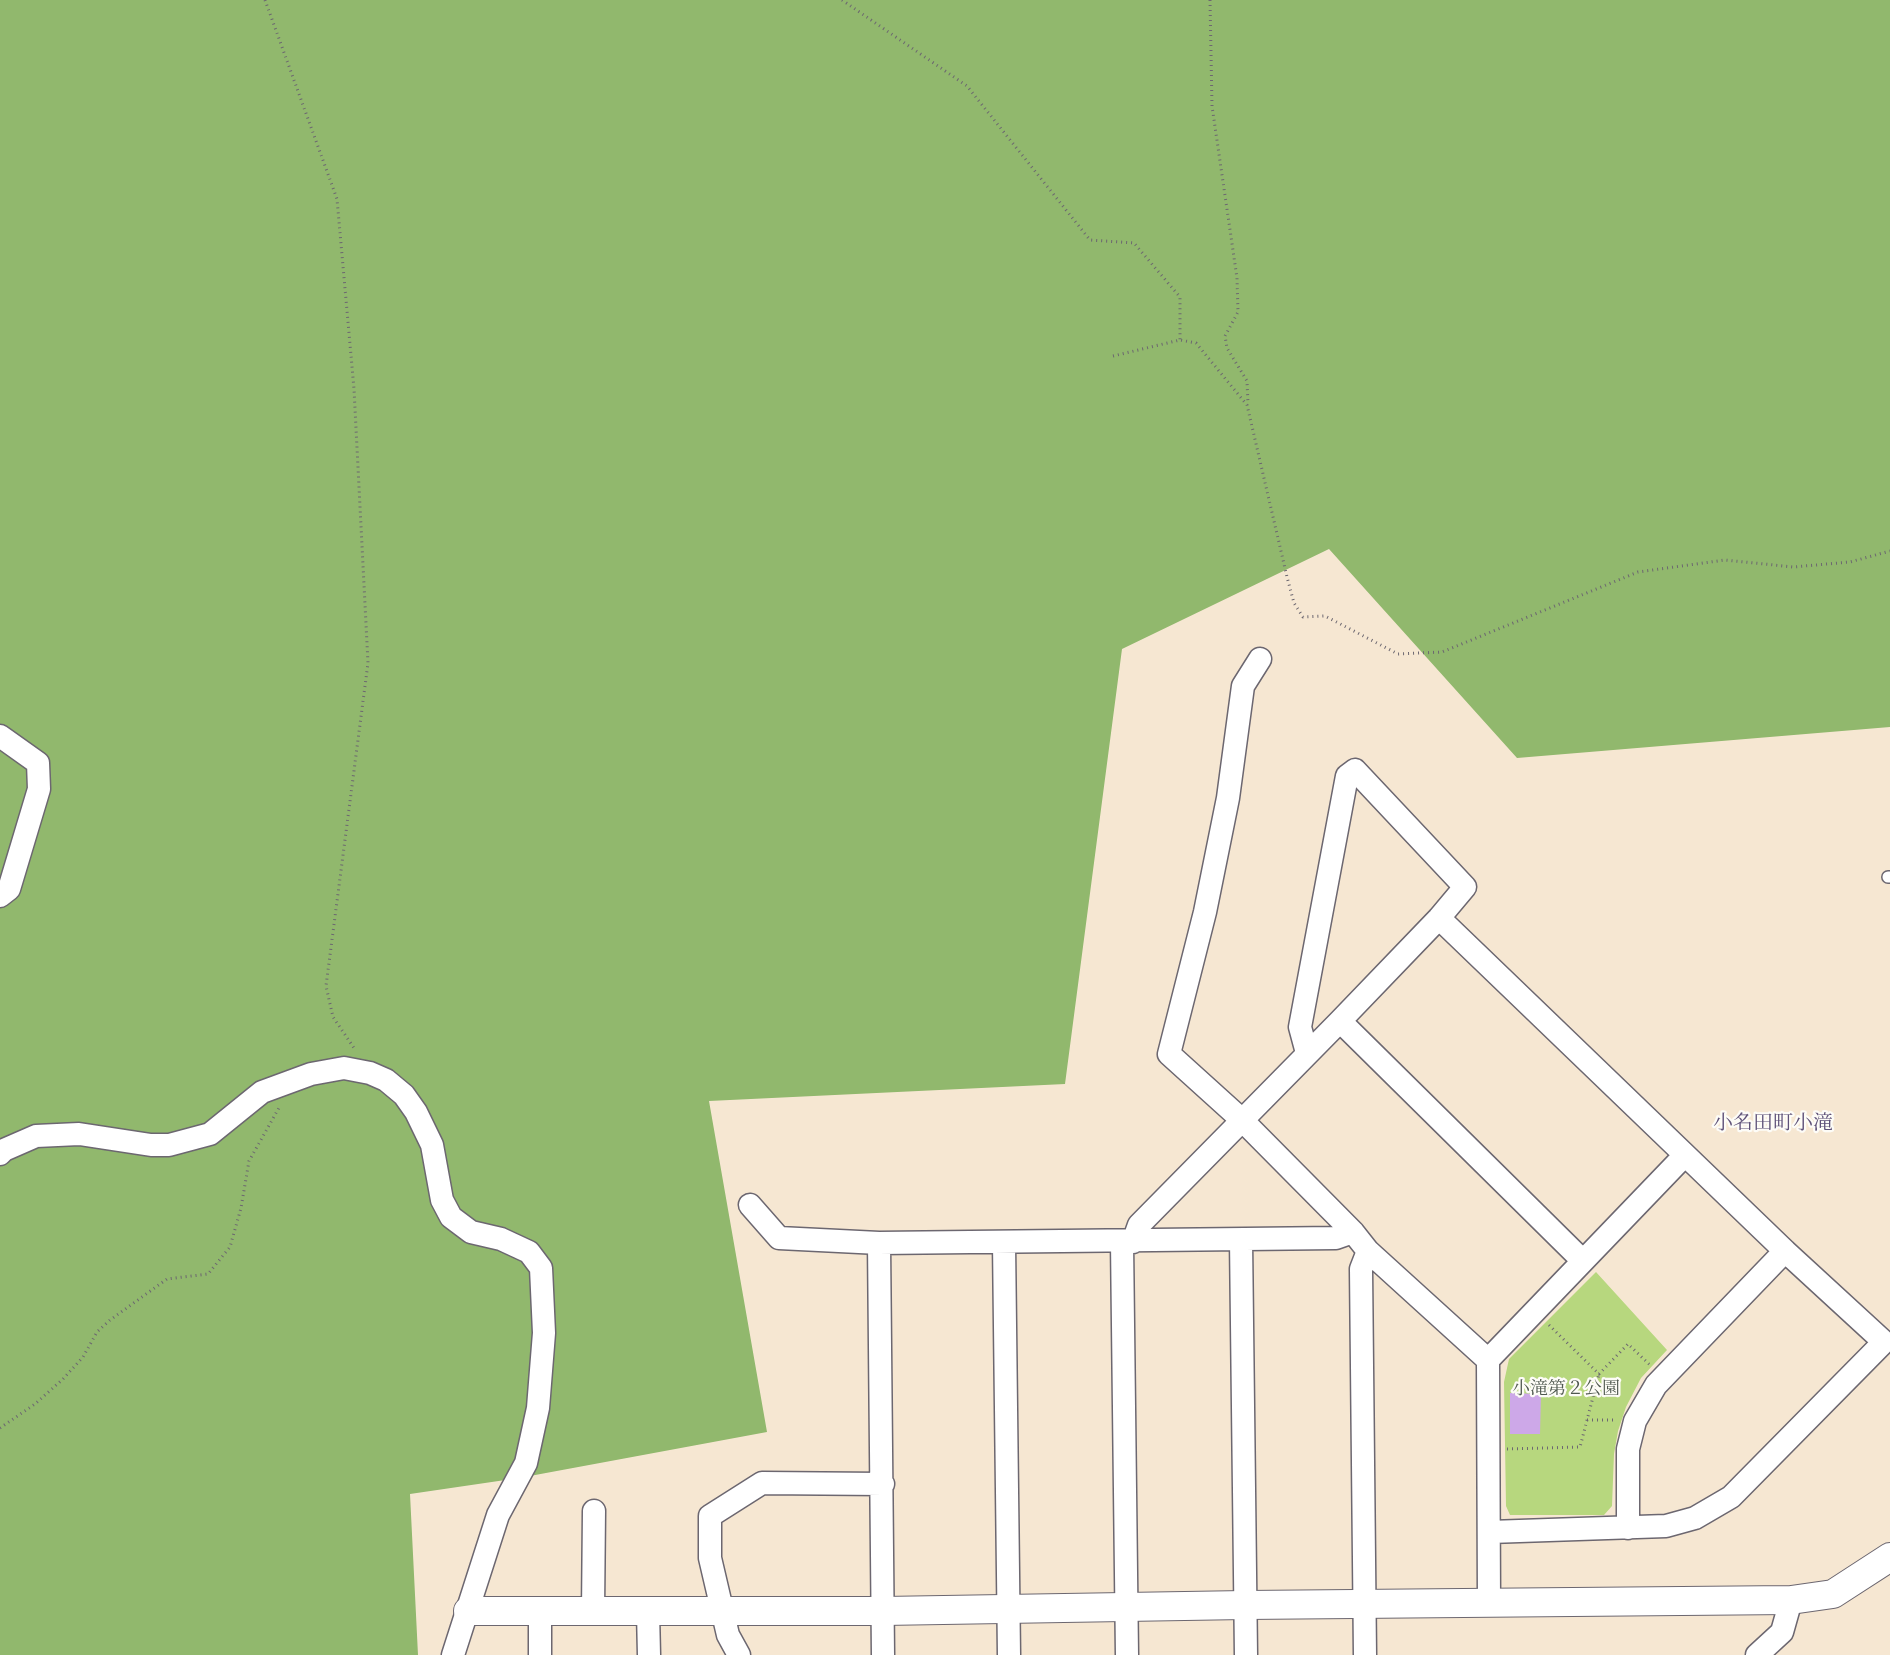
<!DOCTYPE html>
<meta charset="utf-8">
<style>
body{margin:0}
canvas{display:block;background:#f6e7d2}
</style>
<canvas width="1890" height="1655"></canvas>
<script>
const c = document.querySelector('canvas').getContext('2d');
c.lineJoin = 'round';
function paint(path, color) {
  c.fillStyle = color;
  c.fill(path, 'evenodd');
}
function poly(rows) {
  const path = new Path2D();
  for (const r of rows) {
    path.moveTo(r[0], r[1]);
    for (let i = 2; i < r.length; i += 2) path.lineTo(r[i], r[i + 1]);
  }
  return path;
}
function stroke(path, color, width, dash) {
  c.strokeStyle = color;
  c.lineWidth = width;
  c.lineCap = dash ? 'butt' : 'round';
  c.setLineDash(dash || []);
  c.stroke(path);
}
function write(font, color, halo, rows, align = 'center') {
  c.font = font + ' "IM FELL DW Pica","Noto Serif JP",serif';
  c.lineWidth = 4.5;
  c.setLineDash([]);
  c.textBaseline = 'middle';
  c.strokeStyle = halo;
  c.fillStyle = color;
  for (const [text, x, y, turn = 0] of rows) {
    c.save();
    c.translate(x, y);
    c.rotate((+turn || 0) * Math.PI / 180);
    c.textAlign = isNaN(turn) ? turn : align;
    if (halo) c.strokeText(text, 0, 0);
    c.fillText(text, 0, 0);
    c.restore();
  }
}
paint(poly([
 [1596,1272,1667,1350,1641,1378,1626,1407,1618,1431,1614,1454,1612,1506,1604,1515,1510,1515,1506,1506,1504,1382,1509,1359]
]), '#b7d77e');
paint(poly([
 [0,0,1890,0,1890,727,1517,758,1329,549,1122,649,1065,1084,709,1101,767,1432,519,1478,410,1494,418,1655,0,1655]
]), '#91b86d');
paint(poly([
 [1510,1393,1541,1394,1540,1434,1510,1434]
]), '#cda8e8');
const service = poly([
 [1888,877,1890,877]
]);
const minor = poly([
 [1260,659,1243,686,1228,798,1205,912,1169,1054,1242,1120,1353,1232,1368,1251,1488,1360],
 [0,736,38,763,39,789,9,889,0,896],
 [1439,918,1785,1251,1884,1342,1731,1497,1695,1518,1666,1526,1490,1532],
 [1340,1021,1582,1260],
 [0,1154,4,1150,36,1136,79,1134,151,1145,169,1145,210,1134,262,1092,311,1074,344,1068,370,1073,386,1080,404,1095,416,1112,432,1145,442,1200,451,1217,471,1232,501,1239,529,1252,541,1268,544,1333,538,1408,526,1463,498,1515,453,1655],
 [750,1205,779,1238,879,1243],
 [1241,1240,1246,1655],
 [1122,1242,1127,1655],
 [1133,1242,1139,1225,1340,1021,1439,918,1465,887,1355,770,1347,776,1300,1027,1307,1053],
 [1004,1243,1009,1655],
 [1628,1528,1628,1449,1635,1421,1656,1385,1785,1251],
 [1489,1602,1488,1360,1685,1155],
 [593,1611,594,1511],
 [540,1612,540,1655],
 [648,1612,649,1655],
 [739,1655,728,1635,710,1558,710,1516,762,1483,883,1484],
 [883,1655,879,1243,1336,1238,1353,1232],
 [1365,1655,1361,1269,1368,1251],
 [1757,1655,1782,1632,1791,1600]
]);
const tertiary = poly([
 [468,1611,883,1611,1245,1605,1791,1600,1833,1594,1890,1557]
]);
stroke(service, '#6c6770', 14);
stroke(minor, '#6c6770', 25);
stroke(tertiary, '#6c6770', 30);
stroke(poly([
 [265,0,337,199,354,389,368,663,326,986,333,1017,354,1048],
 [842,0,967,86,1090,240,1134,243,1180,297,1180,340],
 [1210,0,1212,106,1237,278,1238,312,1225,336,1227,348,1247,381,1248,404],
 [1113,356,1180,340,1196,343,1247,405,1287,577,1294,603,1303,617,1325,616,1398,654,1442,652,1638,572,1725,560,1793,567,1850,562,1890,551],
 [1549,1325,1599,1374,1628,1344,1650,1365],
 [1587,1420,1614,1420],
 [0,1428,35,1404,63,1379,83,1357,97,1332,110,1320,167,1279,208,1274,230,1247,241,1208,249,1161,280,1106],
 [1507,1449,1580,1447,1599,1374]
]), '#6c6770', 3, [1, 4]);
stroke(service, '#fff', 11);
stroke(minor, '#fff', 22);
stroke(tertiary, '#fff', 28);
write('18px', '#4f584f', '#fdfcf7', [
 ["小滝第２公園",1566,1390]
]);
write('20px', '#5e5178', '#fdfcf7', [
 ["小名田町小滝",1773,1125]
]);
</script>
